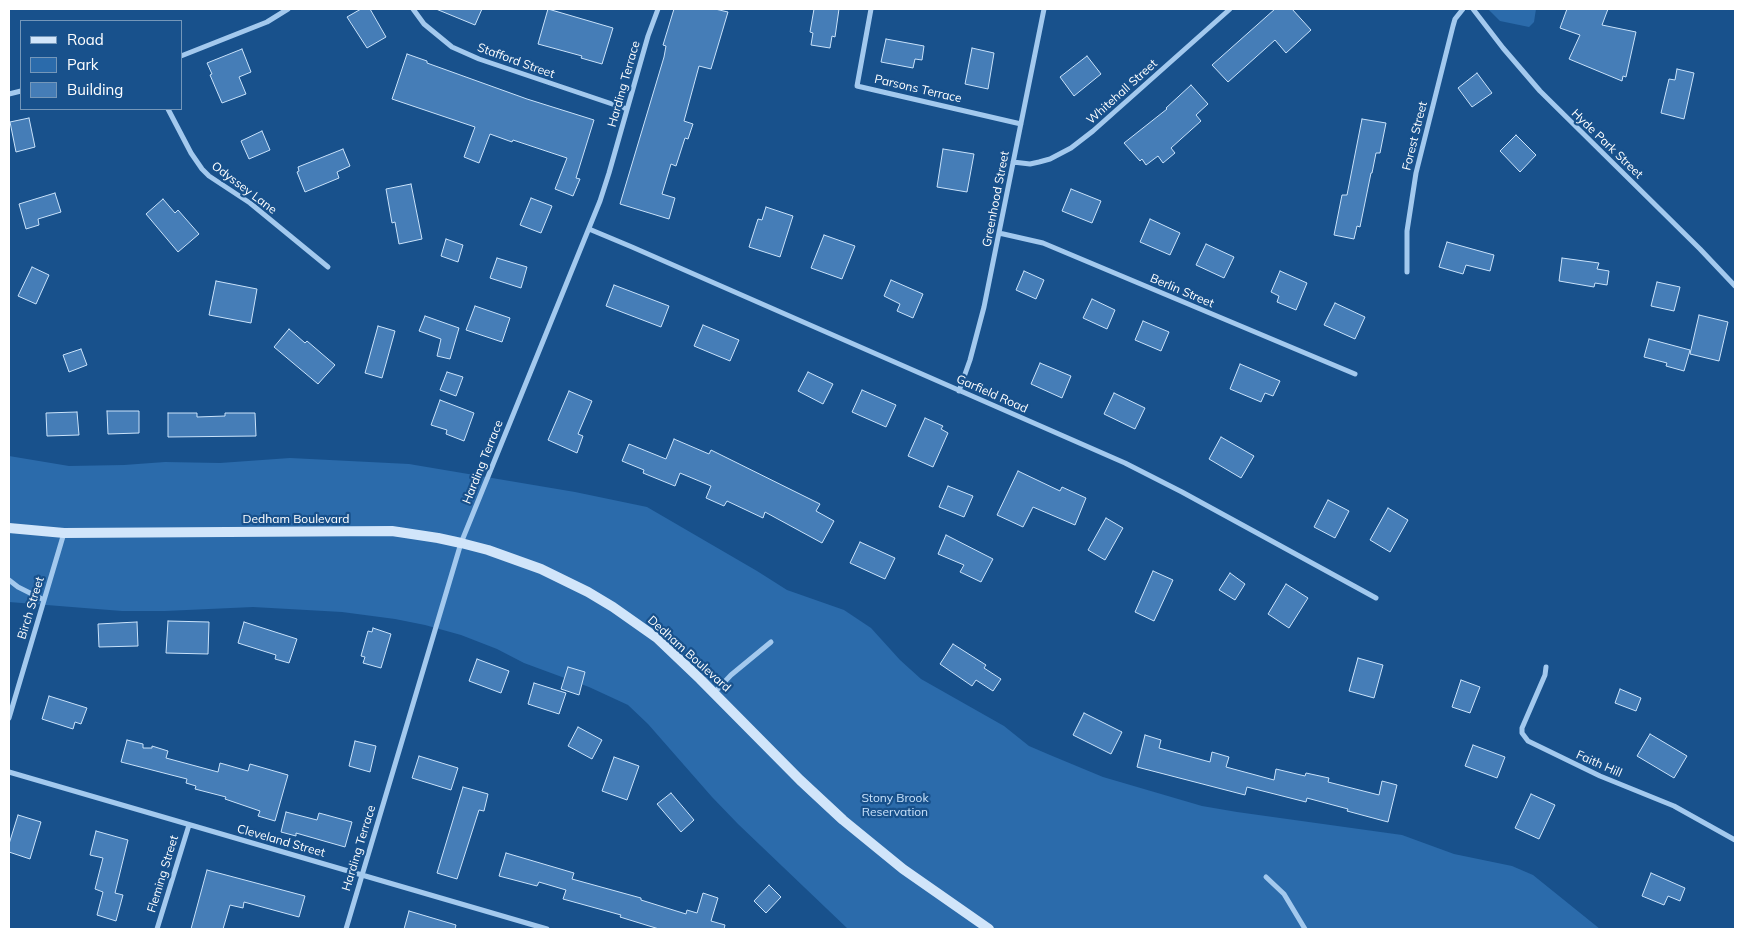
<!DOCTYPE html>
<style>
body{margin:0}
#map{position:relative;width:1744px;height:938px;overflow:hidden;background:#18518c;font-family:Mulish,sans-serif}
canvas{display:block}
.frame{position:absolute;inset:0;border:10px solid #fff;pointer-events:none}
.legend{position:absolute;left:20px;top:20px;width:162px;height:90px;box-sizing:border-box;background:#18518c;border:1px solid #7497ba;margin:0;padding:6px 9px;list-style:none;font-size:15px;color:#fff}
.legend li{display:flex;align-items:center;gap:10px;height:25px}
.legend b{width:25px;border:1px solid #7497ba}
</style>
<div id="map">
<canvas width="1744" height="938"></canvas>
<div class="frame"></div>
<ul class="legend">
<li><b style="height:6px;background:#d1e5fa"></b>Road</li>
<li><b style="height:14px;background:#2b6bab"></b>Park</li>
<li><b style="height:14px;background:#457db7"></b>Building</li>
</ul>
</div>
<script>
const c = document.querySelector('canvas').getContext('2d');
c.lineJoin = 'round';
function paint(path, color) {
  c.fillStyle = color;
  c.fill(path, 'evenodd');
}
function poly(rows) {
  const path = new Path2D();
  for (const r of rows) {
    path.moveTo(r[0], r[1]);
    for (let i = 2; i < r.length; i += 2) path.lineTo(r[i], r[i + 1]);
  }
  return path;
}
function stroke(path, color, width, dash) {
  c.strokeStyle = color;
  c.lineWidth = width;
  c.lineCap = dash ? 'butt' : 'round';
  c.setLineDash(dash || []);
  c.stroke(path);
}
function write(font, color, halo, rows, align = 'center') {
  c.font = font + ' Mulish,sans-serif';
  c.lineWidth = 4.5;
  c.setLineDash([]);
  c.textBaseline = 'middle';
  c.strokeStyle = halo;
  c.fillStyle = color;
  for (const [text, x, y, turn = 0] of rows) {
    c.save();
    c.translate(x, y);
    c.rotate((+turn || 0) * Math.PI / 180);
    c.textAlign = isNaN(turn) ? turn : align;
    if (halo) c.strokeText(text, 0, 0);
    c.fillText(text, 0, 0);
    c.restore();
  }
}
paint(poly([
 [1488,9,1536,9,1534,22,1529,27,1500,21],
 [9,456,69,466,124,465,165,462,220,463,290,458,409,464,575,492,647,507,757,571,787,590,844,610,871,628,900,660,921,679,1004,726,1029,746,1050,755,1103,777,1202,806,1237,812,1402,835,1454,854,1512,866,1533,875,1600,929,848,929,738,824,712,797,648,724,628,705,589,687,524,663,497,649,461,635,425,625,395,619,342,612,253,607,165,611,122,611,9,602]
]), '#2b6bab');
const building = poly([
 [361,9,370,9,386,37,367,48,347,17,361,9],
 [436,9,482,9,475,25,436,9],
 [548,9,613,28,602,64,581,58,582,56,538,44,548,9],
 [674,9,715,9,728,12,711,69,699,66,684,121,693,124,688,139,685,138,676,166,671,164,662,194,675,198,669,219,620,204,664,57,666,46,663,45,674,9],
 [814,9,839,9,835,37,832,36,830,48,811,45,813,33,810,32,814,9],
 [1275,9,1292,9,1311,30,1286,53,1275,40,1228,82,1212,65,1275,9],
 [1567,9,1608,9,1602,25,1636,32,1626,77,1623,76,1622,81,1569,59,1580,35,1560,28,1567,9],
 [886,39,924,46,922,60,915,59,913,68,881,62,886,39],
 [972,48,994,53,988,89,965,84,972,48],
 [242,49,251,72,239,77,246,94,222,103,210,75,212,74,207,63,242,49],
 [407,54,427,61,427,63,527,99,594,120,576,178,580,179,573,196,555,189,567,158,513,140,512,142,490,134,479,163,464,157,475,127,392,99,407,54],
 [1087,56,1101,74,1074,96,1060,77,1087,56],
 [1677,69,1694,73,1684,119,1661,113,1669,79,1675,80,1677,69],
 [1477,73,1492,93,1472,107,1458,88,1477,73],
 [1191,85,1208,104,1196,115,1201,121,1171,148,1175,153,1163,163,1158,156,1146,165,1142,159,1140,161,1124,143,1167,109,1166,108,1191,85],
 [29,118,35,147,16,152,10,122,29,118],
 [1362,119,1386,123,1380,153,1376,153,1372,173,1371,173,1360,227,1357,226,1354,239,1334,235,1342,195,1347,195,1362,119],
 [262,131,270,150,249,159,241,141,262,131],
 [1516,135,1536,155,1520,172,1500,151,1516,135],
 [343,149,350,166,337,172,339,178,305,192,297,172,299,171,298,167,343,149],
 [943,149,974,154,967,192,937,187,943,149],
 [411,184,422,239,399,244,395,222,392,223,386,189,411,184],
 [1071,189,1101,201,1092,223,1062,211,1071,189],
 [55,193,61,212,38,219,39,225,26,229,19,204,55,193],
 [531,198,552,206,541,233,520,225,531,198],
 [163,199,175,213,178,210,199,234,178,252,146,214,163,199],
 [766,207,793,216,780,257,749,247,758,219,762,220,766,207],
 [1150,219,1180,233,1170,255,1140,242,1150,219],
 [824,235,855,246,842,279,811,268,824,235],
 [446,239,463,245,458,262,441,256,446,239],
 [1447,242,1494,255,1490,271,1466,265,1463,274,1439,267,1447,242],
 [1206,244,1234,257,1224,278,1196,265,1206,244],
 [497,258,527,267,521,288,490,278,497,258],
 [1562,258,1599,263,1597,269,1609,271,1607,285,1595,283,1594,287,1559,281,1562,258],
 [32,267,49,275,36,304,18,296,32,267],
 [1024,271,1044,280,1036,299,1016,290,1024,271],
 [1280,271,1307,283,1296,310,1277,302,1279,296,1271,292,1280,271],
 [891,280,923,294,913,318,897,311,900,304,884,296,891,280],
 [216,281,257,289,251,323,209,315,216,281],
 [1657,282,1680,287,1674,311,1651,306,1657,282],
 [614,285,669,306,661,327,606,306,614,285],
 [1092,299,1115,310,1107,329,1083,318,1092,299],
 [1335,303,1365,317,1355,339,1324,325,1335,303],
 [475,306,510,318,502,342,466,330,475,306],
 [1699,315,1728,322,1719,361,1690,354,1699,315],
 [425,316,459,328,450,359,437,356,441,339,419,331,425,316],
 [1143,321,1169,332,1161,351,1135,340,1143,321],
 [703,325,739,340,730,361,694,346,703,325],
 [378,326,395,331,382,378,365,373,378,326],
 [289,329,305,343,307,341,335,365,318,384,274,347,289,329],
 [1649,339,1690,350,1684,371,1666,366,1667,363,1644,357,1649,339],
 [81,349,87,365,69,372,63,355,81,349],
 [1040,363,1071,376,1062,398,1031,384,1040,363],
 [1240,364,1280,381,1273,396,1265,393,1261,402,1230,389,1240,364],
 [447,372,463,377,456,396,440,390,447,372],
 [808,372,833,384,823,404,798,391,808,372],
 [862,390,896,405,886,427,852,412,862,390],
 [569,391,592,401,578,434,583,436,577,453,548,440,569,391],
 [1114,393,1145,408,1135,429,1104,414,1114,393],
 [440,400,474,413,464,441,446,434,447,430,431,425,440,400],
 [107,411,139,411,139,433,108,434,107,411],
 [77,412,79,435,47,436,46,413,77,412],
 [168,413,197,413,197,417,225,416,225,413,255,413,256,436,168,437,168,413],
 [925,418,943,426,941,429,948,433,933,467,908,456,925,418],
 [1221,437,1254,456,1241,478,1209,459,1221,437],
 [674,439,709,454,711,450,820,504,816,511,834,521,822,543,765,512,763,518,727,501,724,506,706,498,711,486,680,473,675,486,643,473,644,470,622,461,629,444,666,459,674,439],
 [1018,471,1060,491,1062,487,1086,498,1075,525,1033,507,1023,527,997,515,1018,471],
 [948,486,973,496,964,517,939,507,948,486],
 [1328,500,1349,511,1335,538,1314,527,1328,500],
 [1388,508,1408,520,1390,552,1370,540,1388,508],
 [1106,518,1123,528,1105,560,1088,550,1106,518],
 [946,535,993,559,981,582,960,572,964,565,938,554,946,535],
 [860,542,895,558,885,579,850,563,860,542],
 [1153,571,1173,580,1154,621,1135,612,1153,571],
 [1230,573,1245,584,1235,600,1219,590,1230,573],
 [1286,584,1308,598,1289,628,1268,614,1286,584],
 [168,621,209,622,208,654,166,653,168,621],
 [137,622,138,646,99,647,98,624,137,622],
 [244,622,297,639,289,663,275,659,276,655,238,643,244,622],
 [373,628,391,634,381,668,363,663,365,657,361,656,368,631,372,632,373,628],
 [953,644,986,665,984,668,1001,679,993,691,976,680,972,686,940,664,953,644],
 [1358,658,1383,665,1374,698,1349,691,1358,658],
 [477,659,509,671,501,693,469,681,477,659],
 [568,667,585,672,579,695,561,689,568,667],
 [1461,680,1480,687,1470,713,1452,707,1461,680],
 [534,683,566,693,559,714,528,704,534,683],
 [1620,689,1641,698,1636,711,1615,703,1620,689],
 [49,696,87,708,81,724,75,722,73,729,42,719,49,696],
 [1084,713,1122,732,1111,754,1073,735,1084,713],
 [578,727,602,740,592,759,568,746,578,727],
 [1650,734,1687,756,1674,778,1637,756,1650,734],
 [1145,735,1161,740,1159,748,1210,762,1212,752,1229,757,1226,767,1274,780,1276,769,1305,776,1306,773,1329,778,1328,782,1379,795,1382,781,1397,785,1388,822,1347,811,1348,809,1307,798,1306,802,1247,787,1245,795,1137,767,1145,735],
 [127,740,143,744,143,748,152,748,152,746,168,751,166,758,218,772,220,763,248,771,250,764,288,775,275,821,258,816,260,811,225,799,226,797,195,789,196,786,186,783,187,779,121,762,127,740],
 [355,741,376,746,370,772,349,766,355,741],
 [1473,745,1505,757,1497,778,1465,766,1473,745],
 [419,756,458,768,451,790,412,778,419,756],
 [614,757,639,766,627,800,602,791,614,757],
 [463,787,488,794,484,811,479,810,457,879,437,873,463,787],
 [671,793,694,820,681,832,657,804,671,793],
 [1531,794,1555,805,1539,839,1515,828,1531,794],
 [286,812,317,820,319,813,352,822,345,847,296,833,296,836,281,832,286,812],
 [18,815,41,822,30,859,9,852,9,844,18,815],
 [96,831,128,840,115,893,123,895,116,921,97,915,103,892,95,889,103,858,90,855,96,831],
 [506,853,574,873,572,879,641,898,641,900,686,914,687,910,697,913,703,893,718,898,711,921,725,925,724,929,659,929,620,917,621,915,563,899,566,890,539,882,537,886,499,876,506,853],
 [207,870,305,896,299,917,244,902,243,908,230,905,223,929,191,929,207,870],
 [1651,873,1685,888,1680,901,1668,896,1664,905,1642,896,1651,873],
 [769,885,781,897,766,913,754,901,769,885],
 [409,911,456,925,455,929,404,929,409,911]
]);
paint(building, '#457db7');
stroke(building, '#c9e2fa', 1);
stroke(poly([
 [413,9,424,24,452,47,479,59,627,109],
 [871,9,857,86,1021,124],
 [1473,9,1503,48,1540,91,1700,249,1735,286],
 [181,56,267,22,288,9],
 [9,94,21,91],
 [168,109,191,153,202,169,209,176,250,203,328,267],
 [1013,162,1030,164,1039,162,1050,159,1071,148,1093,131,1230,9],
 [589,229,632,247,1125,463,1182,492,1376,598],
 [999,233,1043,243,1355,374],
 [1407,272,1407,231,1416,173,1453,26,1455,19,1463,9],
 [959,391,970,360,984,307,1044,9],
 [9,580,18,587,44,600],
 [1546,667,1545,675,1522,728,1522,733,1528,741,1600,776,1674,806,1735,840],
 [714,693,731,675,771,642],
 [9,718,64,533],
 [9,772,547,929],
 [1266,877,1284,894,1305,929],
 [157,929,189,825],
 [346,929,461,543,600,201,609,173,648,36,658,9]
]), '#a3c9ee', 5);
stroke(poly([
 [9,528,64,533,392,531,438,538,461,543,488,550,541,569,588,592,613,607,657,638,700,679,800,780,843,820,903,869,989,929]
]), '#d1e5fa', 10);
write('12px', '#fff', '#18518c', [
 ["Stafford Street",516,61,20],
 ["Harding Terrace",624,84,-74],
 ["Parsons Terrace",918,89,13],
 ["Whitehall Street",1122,92,-42],
 ["Forest Street",1415,136,-76],
 ["Hyde Park Street",1607,144,44],
 ["Odyssey Lane",244,188,37],
 ["Greenhood Street",996,199,-79],
 ["Berlin Street",1182,291,23],
 ["Garfield Road",992,394,24],
 ["Harding Terrace",483,462,-68],
 ["Dedham Boulevard",296,519],
 ["Birch Street",31,608,-73],
 ["Dedham Boulevard",689,654,42],
 ["Faith Hill",1599,764,24],
 ["Cleveland Street",281,841,16],
 ["Harding Terrace",359,848,-73],
 ["Fleming Street",163,874,-73]
]);
write('12px', '#c9e2fa', '#18518c', [
 ["Stony Brook",895,798],
 ["Reservation",895,812]
]);
</script>
